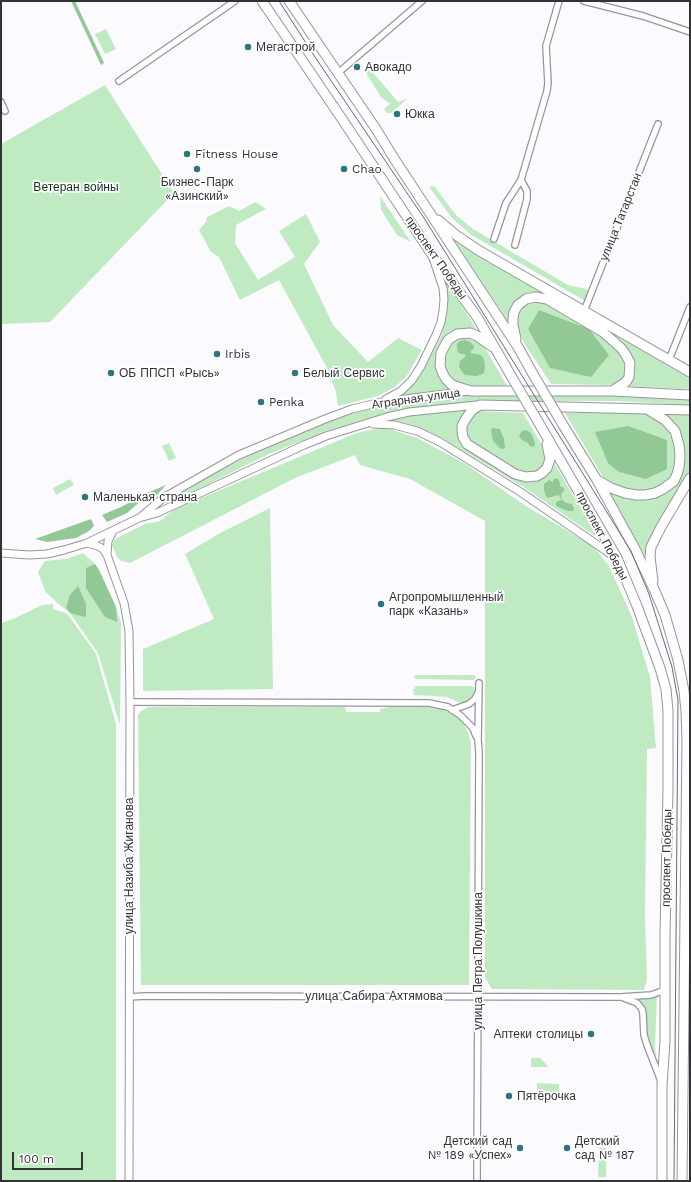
<!DOCTYPE html>
<meta charset="utf-8">
<style>
body{margin:0}
#map{position:relative;width:691px;height:1182px;overflow:hidden;background:#fbfafe;font-family:"Work Sans",sans-serif}
canvas{display:block}
.frame{position:absolute;inset:0;border:2px solid #333235;pointer-events:none}
.scale{position:absolute;left:12px;top:1152px;width:71px;height:18px;box-sizing:border-box;border:2px solid #333235;border-top:0;padding-left:5px;font-size:12px;line-height:14px;white-space:nowrap;color:#333235;-webkit-text-stroke:3px #fff;paint-order:stroke}
</style>
<div id="map">
<canvas width="691" height="1182"></canvas>
<div class="frame"></div>
<div class="scale">100 m</div>
</div>
<script>
const c = document.querySelector('canvas').getContext('2d');
c.lineJoin = 'round';
function paint(path, color) {
  c.fillStyle = color;
  c.fill(path, 'evenodd');
}
function poly(rows) {
  const path = new Path2D();
  for (const r of rows) {
    path.moveTo(r[0], r[1]);
    for (let i = 2; i < r.length; i += 2) path.lineTo(r[i], r[i + 1]);
  }
  return path;
}
function stroke(path, color, width, dash) {
  c.strokeStyle = color;
  c.lineWidth = width;
  c.lineCap = dash ? 'butt' : 'round';
  c.setLineDash(dash || []);
  c.stroke(path);
}
function write(font, color, halo, rows, align = 'center') {
  c.font = font + ' "Work Sans",sans-serif';
  c.lineWidth = 3.5;
  c.setLineDash([]);
  c.textBaseline = 'middle';
  c.strokeStyle = halo;
  c.fillStyle = color;
  for (const [text, x, y, turn = 0] of rows) {
    c.save();
    c.translate(x, y);
    c.rotate((+turn || 0) * Math.PI / 180);
    c.textAlign = isNaN(turn) ? turn : align;
    if (halo) c.strokeText(text, 0, 0);
    c.fillText(text, 0, 0);
    c.restore();
  }
}
paint(poly([
 [106,29,116,49,105,54,95,34],
 [370,69,398,102,408,98,391,113,387,113,384,109,390,104,381,97,366,73],
 [105,85,174,193,50,322,1,324,1,144],
 [434,186,456,215,473,229,568,285,587,289,588,295,585,301,470,234,452,218,429,187],
 [380,196,411,242,397,235,381,210],
 [255,202,266,209,236,225,235,243,258,280,295,257,279,231,306,214,320,242,304,264,333,325,368,362,398,338,422,350,406,377,395,387,378,396,338,406,336,392,327,368,279,280,240,300,219,257,211,252,199,230,206,222,207,217,229,206,239,211],
 [455,241,690,373,690,389,624,386,632,373,605,330,527,295,509,323],
 [445,280,481,336,446,338,440,375,460,390,397,398,407,390,416,379,424,368,441,337,447,312,448,296],
 [545,301,602,333,625,357,627,372,624,379,618,383,609,385,551,384,524,343,515,323,515,316,526,302],
 [468,336,484,346,507,386,466,386,454,381,445,372,442,360,450,341],
 [507,394,560,394,690,398,690,405,615,401,512,401,468,403,410,409,377,416,326,431,269,454,167,504,165,499,259,450,317,426,345,416,371,408,406,401,466,395],
 [467,409,462,418,458,432,525,481,538,481,545,476,552,459,598,538,525,488,442,438,418,427,387,420,422,413],
 [478,411,523,413,545,450,545,467,535,473,516,471,477,446,465,435,467,422,474,413],
 [565,413,650,413,662,423,671,433,676,455,672,479,646,493,612,487,603,477],
 [660,414,690,415,690,470,658,525,651,538,644,555,607,489,625,499,646,499,676,482,682,444],
 [379,429,390,429,417,438,464,463,526,506,594,547,609,566,632,617,650,677,656,748,647,749,645,916,647,980,644,990,492,989,485,978,485,521,410,479,360,465,355,455,295,478,130,563,121,561,117,557,112,545,115,539,145,524,160,521,175,509,354,434,370,430],
 [169,443,176,458,169,461,162,446],
 [70,479,74,485,56,495,53,488],
 [270,508,273,689,143,691,143,649,214,619,185,554,222,532],
 [83,553,95,564,99,570,116,607,121,623,120,725,98,653,70,613,55,601,45,591,38,572,45,561,66,559],
 [53,604,53,609,66,613,68,615,96,654,116,724,116,1181,1,1181,1,623,13,619,42,605],
 [415,675,474,675,476,678,473,680,416,679,414,677],
 [417,686,470,686,474,687,475,690,475,694,470,701,466,703,460,703,447,697,433,696,414,695,413,690,415,687],
 [148,707,345,707,346,712,380,712,380,709,390,707,428,707,440,709,451,713,461,720,467,730,471,742,469,985,141,985,138,715,141,711],
 [657,995,655,1047,656,1058,655,1060,647,1042,645,1011,642,1004,634,998],
 [531,1058,540,1058,549,1067,531,1067],
 [537,1083,559,1084,559,1093,537,1093],
 [599,1148,606,1148,606,1177,598,1177]
]), '#c0ebc2');
paint(poly([
 [71,1,75,1,104,63,101,65],
 [539,310,589,329,609,355,591,377,550,368,528,329],
 [465,340,470,342,474,346,474,348,471,351,471,353,481,355,484,359,485,368,484,373,480,375,476,376,466,375,463,373,459,367,460,361,466,356,464,354,461,354,458,352,457,349,457,344,460,341],
 [628,426,667,440,667,469,646,479,619,472,608,463,595,432],
 [492,428,500,429,504,439,505,448,503,449,501,449,493,441,491,430],
 [525,430,528,431,531,433,534,440,535,445,532,447,529,445,528,443,522,440,519,436,522,431],
 [554,478,558,479,560,483,560,486,564,488,564,491,561,494,562,500,566,503,572,504,574,509,573,511,568,511,556,506,556,502,561,500,561,498,558,495,548,498,546,496,544,490,544,484,549,480,553,482],
 [166,485,157,495,143,499,127,513,107,522,102,515,121,507,147,493],
 [91,519,94,526,89,531,76,538,47,542,35,539],
 [95,564,99,570,116,607,117,622,105,617,86,588,86,568],
 [78,586,86,604,86,617,70,613,66,608,70,595]
]), '#92c895');
const minor = poly([
 [584,1,643,16,690,32],
 [338,73,422,1],
 [119,81,235,1],
 [1,102,5,111],
 [494,239,506,203,521,180],
 [515,245,527,199,527,191,521,180,547,91,548,83,546,46,559,1],
 [584,311,658,124],
 [669,360,690,307],
 [130,702,429,703,448,707,460,715,473,728,476,736],
 [452,710,469,704,475,699,478,693],
 [129,997,145,996,620,997,651,995,665,990],
 [624,998,637,1003,642,1009,643,1014,644,1035,647,1045,661,1081],
 [477,1181,479,753,478,740,479,683]
]);
const tertiary = poly([
 [386,399,401,391,412,380,421,366,436,335,441,322,443,311,444,299,443,288,433,258],
 [373,424,394,425,417,431,440,442,522,493,615,557],
 [142,516,163,498,239,455,325,419,352,409,381,402,469,391],
 [113,531,108,541,107,555,124,603,129,631,130,702,129,1181],
 [87,543,98,546,103,549,107,555],
 [1,553,29,555,47,554,64,550,87,543,139,518,157,513,304,445,326,436,387,417,409,412,477,405]
]);
const primary = poly([
 [262,1,342,119,431,253,477,317,510,374],
 [289,1,376,129,395,160,518,347,533,374],
 [438,220,456,235,478,250,690,372],
 [516,339,513,325,513,318,514,312,518,305,526,299,535,297,547,299,603,332,621,348,626,355,630,363,629,377,626,382,612,391],
 [493,347,477,336,470,333,457,334,448,340,441,353,440,366,443,374,446,379,452,385,471,391,612,391,690,395],
 [540,425,617,558,637,606,660,668,666,689,668,711,668,789,665,934,665,1041,662,1085,662,1181],
 [563,425,597,480,635,549,654,589,665,615,678,660,684,691,686,711,687,741,682,1181],
 [547,444,550,459,547,468,542,473,537,476,526,477,515,474,467,444,463,437,462,431,462,426,465,420,472,410,480,405,690,410],
 [597,480,611,488,625,493,636,495,645,495,655,493,663,489,674,481,677,474,679,467,680,456,679,445,675,431,665,420,647,409],
 [653,581,650,557,651,547,661,527,690,478]
]);
stroke(minor, '#97959c', 8);
stroke(tertiary, '#97959c', 9);
stroke(primary, '#97959c', 11);
stroke(minor, '#fff', 5.5);
stroke(tertiary, '#fff', 7);
stroke(primary, '#fff', 9);
stroke(poly([
 [279,1,315,57,424,218,631,551,649,594,672,667,678,700,674,1181]
]), '#6c6b6e', 1);
const primaryBridge = poly([
 [510,374,540,425],
 [533,374,563,425]
]);
stroke(primaryBridge, '#97959c', 11, []);
stroke(primaryBridge, '#fff', 9);
for (const [x, y, r, color] of [
 [248,47,4,"#2c757e"],
 [357,67,4,"#2c757e"],
 [397,114,4,"#2c757e"],
 [187,154,4,"#2c757e"],
 [197,169,4,"#2c757e"],
 [344,169,4,"#2c757e"],
 [217,354,4,"#2c757e"],
 [111,373,4,"#2c757e"],
 [295,373,4,"#2c757e"],
 [261,402,4,"#2c757e"],
 [85,497,4,"#2c757e"],
 [381,604,4,"#2c757e"],
 [591,1034,4,"#2c757e"],
 [509,1096,4,"#2c757e"],
 [520,1148,4,"#2c757e"],
 [567,1148,4,"#2c757e"]
]) {
  const dot = new Path2D();
  dot.arc(x, y, r, 0, 2 * Math.PI);
  c.fillStyle = color;
  c.fill(dot);
  stroke(dot, '#fff', 1.5);
}
write('12px', '#333235', '#fff', [
 ["Мегастрой",256,47],
 ["Авокадо",365,67],
 ["Юкка",405,114],
 ["Fitness House",195,154],
 ["Chao",352,169],
 ["Бизнес-Парк",197,182,"center"],
 ["«Азинский»",197,196,"center"],
 ["Irbis",225,354],
 ["ОБ ППСП «Рысь»",119,373],
 ["Белый Сервис",303,373],
 ["Penka",269,402],
 ["Маленькая страна",93,497],
 ["Агропромышленный",389,597],
 ["парк «Казань»",389,611],
 ["Аптеки столицы",583,1034,"right"],
 ["Пятёрочка",517,1096],
 ["Детский сад",512,1141,"right"],
 ["№ 189 «Успех»",512,1155,"right"],
 ["Детский",575,1141],
 ["сад № 187",575,1155]
], 'left');
write('12px', '#0d3514', '#fff', [
 ["Ветеран войны",76,187]
]);
write('12px', '#333235', '#fff', [
 ["улица Татарстан",621,217,-68],
 ["проспект Победы",436,258,55],
 ["Аграрная улица",416,399,-8],
 ["проспект Победы",602,536,62],
 ["проспект Победы",667,858,-89],
 ["улица Назиба Жиганова",129,866,-90],
 ["улица Петра Полушкина",478,961,-90],
 ["улица Сабира Ахтямова",374,996]
]);
</script>
